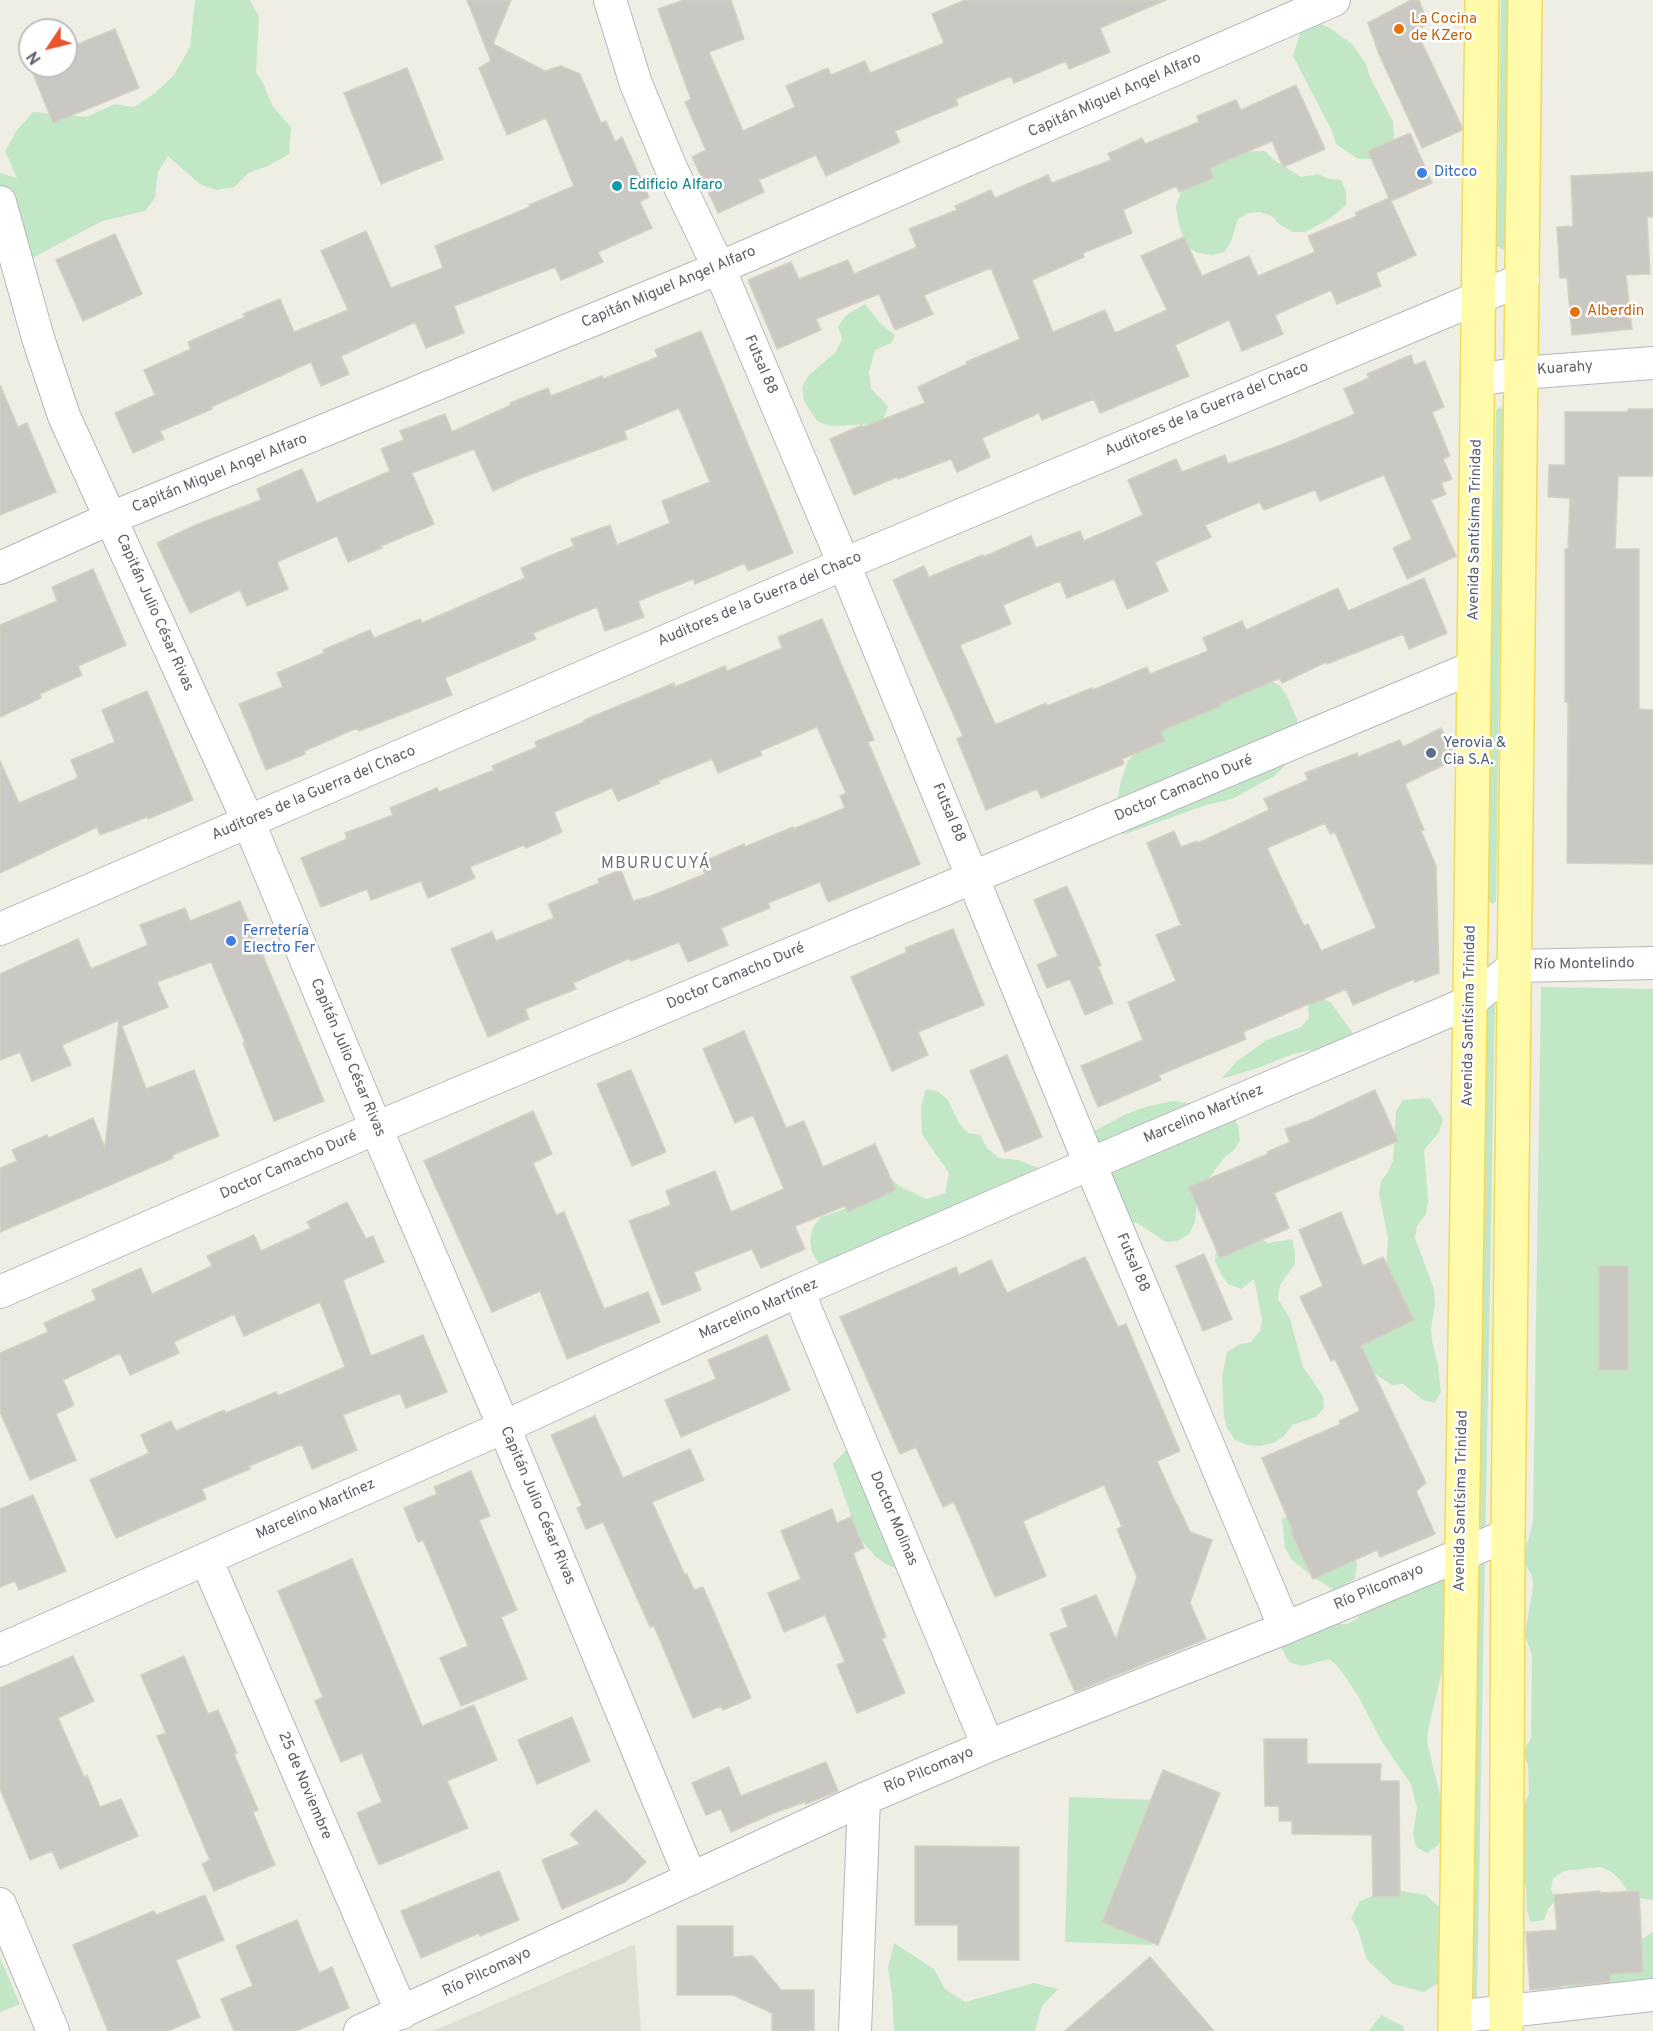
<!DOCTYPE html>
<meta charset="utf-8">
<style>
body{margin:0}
#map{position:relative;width:1653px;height:2031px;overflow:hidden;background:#efeee5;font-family:Overpass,sans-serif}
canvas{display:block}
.north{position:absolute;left:18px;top:18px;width:60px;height:60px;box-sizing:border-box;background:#fff;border:2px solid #bebfc2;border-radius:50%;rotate:235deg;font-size:16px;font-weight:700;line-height:24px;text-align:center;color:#5d6066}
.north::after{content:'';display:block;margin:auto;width:21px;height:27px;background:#eb532f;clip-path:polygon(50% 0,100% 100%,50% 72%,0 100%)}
</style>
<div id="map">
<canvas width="1653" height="2031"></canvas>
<div class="north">N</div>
</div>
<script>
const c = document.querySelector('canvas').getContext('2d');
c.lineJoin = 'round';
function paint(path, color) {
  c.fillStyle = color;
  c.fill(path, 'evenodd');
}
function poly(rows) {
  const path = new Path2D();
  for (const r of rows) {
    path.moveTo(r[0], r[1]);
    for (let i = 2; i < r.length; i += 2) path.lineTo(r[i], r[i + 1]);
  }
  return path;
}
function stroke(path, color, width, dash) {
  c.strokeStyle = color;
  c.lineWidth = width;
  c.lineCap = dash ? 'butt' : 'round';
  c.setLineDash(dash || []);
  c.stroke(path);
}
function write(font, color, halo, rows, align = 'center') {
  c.font = font + ' Overpass,sans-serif';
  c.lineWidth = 5;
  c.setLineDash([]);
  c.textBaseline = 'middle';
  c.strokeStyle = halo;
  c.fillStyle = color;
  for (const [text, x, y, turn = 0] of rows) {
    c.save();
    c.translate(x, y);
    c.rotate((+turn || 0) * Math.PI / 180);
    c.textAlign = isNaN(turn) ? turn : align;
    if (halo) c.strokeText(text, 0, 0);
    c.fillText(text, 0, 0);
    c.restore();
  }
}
paint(poly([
 [635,1944,641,2031,433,2031]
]), '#dfded3');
paint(poly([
 [195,0,250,0,259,17,256,73,263,83,273,107,291,127,289,154,268,166,248,173,234,187,217,190,201,185,168,156,158,172,155,198,145,211,102,221,23,263,7,265,0,261,0,173,17,178,5,151,17,130,33,112,86,117,115,104,134,107,155,93,174,75,190,47],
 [1501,0,1509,0,1506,246,1503,250,1497,246],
 [1311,19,1333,30,1353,45,1366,64,1370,77,1393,122,1394,135,1392,147,1372,159,1358,159,1336,144,1332,131,1293,56,1302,27],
 [1253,151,1265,151,1274,160,1301,177,1318,174,1329,179,1341,180,1346,191,1346,205,1328,220,1305,232,1293,232,1280,225,1272,216,1260,212,1248,213,1238,219,1231,242,1224,252,1212,255,1198,253,1186,246,1178,221,1176,207,1180,194,1194,173,1216,159],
 [865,304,880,323,895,335,891,343,875,350,869,372,871,389,888,406,884,418,873,424,831,426,818,422,804,401,802,387,808,376,836,352,842,339,838,327,845,316],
 [1501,407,1503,410,1496,901,1493,904,1488,901,1496,410],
 [1258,673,1280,686,1287,696,1297,719,1296,745,1283,768,1274,776,1232,799,1206,805,1125,834,1113,833,1113,821,1121,781,1128,761,1138,749,1148,728],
 [1541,987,1653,989,1653,1900,1638,1898,1627,1891,1621,1881,1612,1872,1600,1867,1564,1871,1553,1878,1551,1889,1556,1900,1548,1909,1544,1920,1531,1922,1527,1911,1526,1886,1516,1864,1517,1828,1529,1792,1528,1765,1523,1752,1531,1738,1532,1655,1525,1635,1533,1587,1532,1575,1525,1564,1525,1551,1533,1522],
 [1319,996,1331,1003,1353,1033,1331,1046,1293,1054,1258,1068,1221,1079,1237,1061,1267,1040,1301,1027,1309,1018,1307,997],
 [1487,1000,1495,1001,1477,1996,1474,1999,1469,1996],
 [926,1089,939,1092,948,1100,959,1123,968,1133,980,1135,987,1148,999,1158,1018,1160,1052,1173,902,1262,877,1275,863,1279,827,1275,812,1253,810,1241,813,1227,821,1217,845,1209,853,1199,885,1172,898,1185,926,1199,945,1193,949,1173,922,1134,921,1106],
 [1430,1098,1443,1119,1439,1132,1424,1150,1428,1201,1426,1214,1417,1226,1415,1238,1434,1289,1435,1304,1431,1329,1432,1341,1438,1365,1441,1392,1435,1403,1423,1400,1403,1384,1392,1385,1369,1370,1354,1348,1386,1266,1388,1239,1379,1193,1381,1181,1388,1172,1393,1161,1396,1111,1403,1100],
 [1173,1101,1223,1107,1233,1113,1238,1126,1240,1140,1234,1150,1225,1157,1202,1187,1197,1198,1195,1222,1189,1234,1178,1241,1166,1242,1137,1223,1125,1221,1086,1140,1094,1131,1126,1114,1149,1106],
 [1258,1237,1268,1243,1292,1239,1295,1251,1295,1264,1280,1285,1278,1299,1290,1319,1303,1367,1323,1396,1324,1408,1316,1417,1292,1425,1284,1436,1273,1443,1260,1446,1248,1445,1235,1440,1227,1428,1224,1416,1222,1376,1227,1352,1238,1345,1251,1342,1260,1331,1262,1319,1254,1279,1241,1289,1228,1284,1221,1274,1215,1261,1216,1248],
 [849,1447,881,1454,889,1465,900,1499,898,1569,886,1564,876,1557,854,1532,850,1512,833,1464],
 [1317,1502,1351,1528,1357,1565,1355,1578,1346,1585,1334,1590,1313,1577,1292,1560,1285,1548,1282,1519],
 [1441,1577,1452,1582,1455,1632,1443,1637,1442,1671,1428,1730,1427,1742,1441,1799,1444,1835,1437,1846,1427,1853,1416,1847,1413,1834,1417,1808,1411,1784,1382,1742,1357,1694,1340,1669,1330,1659,1302,1666,1289,1662,1280,1645,1323,1624,1348,1624,1358,1618,1373,1597],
 [1069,1797,1156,1800,1152,1945,1065,1942],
 [1390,1889,1426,1895,1448,1915,1463,1968,1424,1992,1393,1984,1367,1960,1358,1930,1351,1918,1360,1901],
 [1653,1932,1653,2009,1571,2000,1567,1987,1571,1975,1633,1945],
 [894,1943,934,1969,945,1989,965,2002,1034,1983,1058,1989,1042,2006,1035,2031,894,2031,892,1994,888,1968],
 [0,1958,20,2004,0,2012],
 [1381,2015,1403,2026,1404,2031,1369,2031]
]), '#c1e7c6');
const building = poly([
 [467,0,511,0,493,44,545,71,561,66,580,74,601,123,606,121,615,142,622,137,649,197,640,202,652,228,598,252,603,262,561,280,555,267,454,306,464,333,426,348,415,322,341,356,349,374,321,386,311,362,211,407,212,409,160,431,164,439,133,453,115,413,155,395,144,370,191,349,188,342,245,317,243,314,280,299,294,332,348,310,321,251,366,231,391,288,443,268,435,246,530,207,529,205,574,186,546,118,507,135,479,68,491,61,467,0],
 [684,0,731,0,744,39,709,52,743,131,795,107,786,86,828,68,831,75,865,61,870,73,944,43,932,14,965,0,1166,0,1100,28,1110,52,1069,69,1066,61,1014,83,1011,76,956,99,958,105,895,131,900,142,826,176,816,155,759,180,764,192,718,213,692,157,706,150,685,102,691,99,658,9,684,0],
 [1411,0,1419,0,1428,24,1419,28,1425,41,1422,43,1462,127,1462,130,1422,148,1379,54,1368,23,1411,0],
 [115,29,139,88,53,123,30,66,66,66,66,49,115,29],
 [407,68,443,159,381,184,344,93,407,68],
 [1296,85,1325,149,1283,167,1272,141,1210,168,1214,178,1179,192,1176,186,1123,210,1132,233,1083,253,1084,257,1032,280,1053,332,1105,310,1115,333,1167,310,1141,256,1184,237,1202,276,1249,256,1258,276,1315,252,1308,236,1357,216,1355,213,1389,198,1368,151,1410,133,1432,183,1391,201,1416,255,1376,273,1381,286,1337,304,1331,290,1275,315,1283,334,1242,351,1229,320,1175,345,1189,376,1100,413,1094,399,1042,420,1039,413,982,438,990,457,957,472,951,459,898,479,897,477,854,495,830,439,862,425,863,427,925,403,918,387,967,364,966,362,1020,339,991,268,924,295,933,314,895,330,879,294,816,319,821,330,777,349,748,280,791,262,799,279,848,260,854,274,917,247,909,229,957,210,955,206,991,190,995,198,1048,175,1052,183,1111,160,1108,154,1142,138,1145,144,1199,122,1197,116,1236,100,1241,110,1296,85],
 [1653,172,1653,217,1647,217,1650,274,1626,275,1632,329,1572,335,1567,278,1560,278,1557,227,1573,226,1571,176,1653,172],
 [115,234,142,294,83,321,56,260,115,234],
 [701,331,793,553,748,571,745,563,695,584,693,579,638,601,644,617,605,631,597,607,533,633,536,639,445,678,452,695,359,731,357,728,304,751,305,754,266,770,239,704,283,687,277,673,324,653,323,650,370,630,374,638,420,619,422,623,525,578,521,568,574,546,571,539,610,525,617,545,670,523,662,501,710,482,679,408,624,431,627,439,526,476,493,491,474,449,412,473,434,524,381,546,382,548,348,562,337,536,277,562,288,589,247,606,240,590,190,613,157,543,198,524,261,500,257,489,302,469,317,503,390,471,381,449,404,440,400,431,445,414,452,432,511,405,510,403,548,388,551,396,602,376,603,379,658,357,655,350,701,331],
 [1411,355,1414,365,1425,361,1444,407,1432,412,1450,456,1443,459,1452,479,1441,483,1446,494,1431,500,1456,556,1407,579,1393,548,1412,539,1384,475,1320,501,1315,490,1264,510,1260,502,1205,525,1211,537,1155,562,1168,591,1127,609,1114,579,1067,598,1060,581,1003,605,1011,624,960,645,995,724,1000,723,1046,703,1047,706,1092,688,1093,690,1147,667,1150,674,1208,651,1203,638,1242,621,1246,630,1338,588,1348,611,1424,578,1447,633,1409,649,1403,634,1327,664,1326,662,1282,683,1280,678,1220,704,1221,706,1161,731,1165,741,1122,759,1124,764,1041,798,1037,789,986,810,957,739,963,736,893,580,924,566,929,577,983,555,983,557,1031,536,1036,548,1080,531,1084,541,1143,515,1128,480,1176,459,1182,472,1225,455,1228,464,1281,445,1355,414,1344,389,1369,378,1367,374,1411,355],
 [0,385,18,427,27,423,56,492,0,515,0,385],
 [1628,409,1653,409,1653,476,1618,476,1615,549,1639,549,1639,709,1653,710,1653,864,1567,863,1568,702,1565,702,1565,549,1568,549,1570,498,1548,497,1549,465,1565,465,1565,412,1628,412,1628,409],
 [93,569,126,645,78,666,82,675,40,694,41,698,0,717,0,625,57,601,52,587,93,569],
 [822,619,874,740,868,742,920,864,828,902,820,882,768,903,770,908,721,928,728,945,688,962,679,942,631,961,630,958,573,983,576,989,525,1009,529,1019,488,1037,451,949,492,932,496,941,554,918,548,904,599,883,598,879,621,870,633,901,651,896,705,874,700,863,744,844,745,847,793,827,793,829,845,808,840,796,846,793,817,727,760,751,762,755,718,773,712,759,658,781,660,783,618,801,612,788,554,812,562,832,526,848,524,845,470,867,475,878,428,898,421,881,371,900,367,889,321,907,301,858,347,839,345,833,393,815,390,808,437,788,439,792,494,770,492,766,537,747,535,742,584,722,584,720,674,683,675,687,725,666,727,671,782,648,778,637,822,619],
 [147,691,193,800,148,819,147,817,100,835,97,827,0,873,0,761,19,803,78,778,71,760,115,742,102,710,147,691],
 [1441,728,1454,755,1454,760,1405,784,1424,830,1421,831,1436,866,1439,973,1415,982,1414,979,1353,1005,1346,989,1312,1004,1311,1003,1243,1032,1246,1039,1159,1075,1161,1080,1098,1107,1081,1066,1143,1040,1128,1002,1176,981,1156,935,1181,925,1147,843,1174,831,1181,847,1197,841,1198,843,1269,810,1264,799,1308,780,1305,773,1357,753,1358,757,1400,740,1403,747,1441,728],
 [1325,823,1330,834,1335,832,1376,928,1321,951,1308,924,1304,926,1267,848,1325,823],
 [1067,886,1101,965,1098,967,1113,1003,1085,1015,1070,979,1047,988,1037,965,1058,956,1034,900,1067,886],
 [240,901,324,1101,274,1121,243,1043,245,1042,211,962,157,982,168,1007,122,1026,146,1089,194,1070,219,1136,172,1155,173,1158,0,1232,0,1168,17,1161,12,1150,47,1135,49,1138,93,1118,105,1148,119,1020,62,1045,71,1065,32,1081,20,1052,0,1060,0,974,78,939,91,969,148,945,140,925,185,908,190,921,240,901],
 [953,929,984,1005,918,1032,928,1055,892,1071,851,977,907,952,905,948,953,929],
 [744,1031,786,1128,804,1121,823,1167,875,1144,896,1190,848,1212,845,1206,795,1226,805,1249,761,1268,752,1249,694,1272,701,1290,662,1305,629,1221,671,1205,666,1191,715,1171,731,1212,784,1189,753,1115,735,1123,703,1049,744,1031],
 [1007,1055,1042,1137,1005,1152,970,1071,1007,1055],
 [631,1070,666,1152,632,1166,597,1084,631,1070],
 [1375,1090,1398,1141,1274,1193,1289,1228,1220,1258,1189,1187,1268,1154,1267,1152,1290,1142,1285,1129,1308,1121,1375,1090],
 [533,1111,552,1154,533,1163,556,1215,564,1212,604,1309,648,1292,660,1322,567,1359,540,1291,492,1312,424,1161,533,1111],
 [347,1202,366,1239,373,1236,384,1262,343,1280,371,1356,423,1335,447,1392,406,1408,400,1393,343,1415,357,1450,312,1469,302,1444,249,1466,250,1469,202,1489,206,1499,116,1538,90,1480,149,1453,141,1435,171,1421,176,1431,224,1410,226,1413,276,1392,278,1396,345,1367,320,1302,244,1336,234,1314,174,1342,179,1353,130,1375,120,1353,63,1380,74,1405,56,1414,76,1460,30,1480,0,1412,0,1353,48,1332,44,1323,96,1300,92,1290,141,1268,152,1294,212,1266,207,1256,254,1235,261,1251,311,1228,307,1222,347,1202],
 [1341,1212,1363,1266,1383,1257,1414,1320,1361,1346,1426,1483,1416,1491,1435,1534,1380,1557,1377,1550,1313,1579,1291,1532,1293,1531,1262,1458,1341,1424,1339,1421,1360,1411,1335,1359,1331,1361,1300,1297,1323,1286,1299,1230,1341,1212],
 [1204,1254,1232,1319,1203,1331,1176,1266,1204,1254],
 [1085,1257,1118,1327,1126,1324,1180,1451,1157,1461,1176,1504,1177,1504,1190,1532,1212,1540,1190,1603,1206,1639,1075,1692,1050,1634,1068,1627,1061,1609,1096,1595,1116,1639,1137,1577,1117,1529,1122,1527,1104,1485,1023,1521,1046,1576,995,1597,954,1502,943,1507,916,1447,900,1454,840,1317,956,1267,959,1275,991,1260,1007,1293,1085,1257],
 [1599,1266,1628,1266,1628,1370,1599,1370,1599,1266],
 [767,1335,790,1390,681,1437,665,1400,716,1379,708,1360,767,1335],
 [595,1416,623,1478,690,1449,704,1480,652,1502,685,1575,687,1574,694,1590,703,1587,751,1698,723,1710,721,1706,693,1718,654,1626,650,1627,603,1522,586,1529,577,1508,582,1506,551,1435,595,1416],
 [471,1471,490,1516,479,1520,517,1610,501,1617,527,1679,461,1706,440,1658,468,1646,423,1540,418,1542,404,1508,437,1494,434,1487,471,1471],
 [33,1495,66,1571,19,1590,15,1581,0,1587,0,1509,33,1495],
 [832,1509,837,1523,851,1517,864,1548,853,1553,886,1637,882,1639,905,1693,857,1713,837,1665,845,1662,825,1615,784,1632,768,1593,801,1579,781,1531,832,1509],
 [352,1559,422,1726,474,1705,497,1760,447,1781,468,1828,379,1865,357,1813,382,1802,362,1753,341,1762,315,1701,323,1697,278,1591,352,1559],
 [73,1656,94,1701,58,1718,84,1777,87,1775,100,1807,121,1799,138,1836,60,1869,52,1851,30,1860,0,1789,0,1688,73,1656],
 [184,1656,208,1714,218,1710,237,1753,234,1754,258,1810,253,1812,275,1865,214,1891,202,1864,210,1860,157,1736,166,1733,141,1675,184,1656],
 [572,1717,590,1761,537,1784,518,1740,572,1717],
 [1264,1739,1307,1739,1307,1764,1381,1764,1380,1781,1399,1781,1400,1897,1373,1897,1372,1835,1292,1834,1292,1821,1279,1821,1279,1806,1265,1806,1264,1739],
 [826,1762,838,1791,806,1804,805,1802,774,1813,731,1832,721,1809,706,1815,692,1783,729,1767,741,1796,826,1762],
 [1163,1770,1220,1793,1158,1945,1102,1922,1163,1770],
 [596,1810,646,1862,625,1882,562,1909,542,1860,580,1844,570,1834,596,1810],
 [915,1846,1019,1847,1019,1960,958,1960,958,1925,915,1925,915,1846],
 [499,1871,519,1920,480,1936,479,1933,421,1958,401,1911,499,1871],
 [1600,1891,1600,1893,1639,1891,1643,1972,1610,1974,1610,1982,1561,1986,1561,1987,1530,1990,1526,1932,1557,1930,1554,1895,1600,1891],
 [205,1895,224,1940,176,1960,200,2017,168,2031,108,2031,73,1945,154,1911,156,1915,205,1895],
 [297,1920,319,1973,332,1967,349,2008,296,2031,234,2031,221,1999,253,1986,236,1946,297,1920],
 [677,1926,733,1926,733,1957,753,1956,781,1990,814,1990,814,2031,772,2031,772,2013,733,1995,677,1995,677,1926],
 [1150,1957,1214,2031,1065,2031,1150,1957]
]);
paint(building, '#cac8c2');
stroke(building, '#d4d1c3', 1.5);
const minor = poly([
 [610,0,636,84,671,168,719,268,844,564,1090,1164,1285,1628],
 [0,202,38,338,64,416,249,823,376,1128,504,1427,691,1879],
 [1478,380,1521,373,1653,363],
 [0,568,111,518,719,268,1334,0],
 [0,929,844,564,1523,279],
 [798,1291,988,1746],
 [0,1292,376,1128,1474,667],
 [206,1559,402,2013],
 [0,1650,504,1427,798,1291,1090,1164,1470,1002,1515,966,1653,963],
 [0,1904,53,2031],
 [1455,2017,1653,1995],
 [360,2031,864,1799,988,1746,1285,1628,1508,1535],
 [855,2031,864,1799]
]);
const primary = poly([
 [1455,2031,1470,1002,1482,0],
 [1506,2031,1508,1535,1525,0]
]);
stroke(minor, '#b5b7bc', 34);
stroke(primary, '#f3d95a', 36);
stroke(minor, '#fff', 32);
stroke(primary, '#fffbaa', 33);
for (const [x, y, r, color] of [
 [1399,29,6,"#e8710a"],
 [1422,173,6,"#3f7fe0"],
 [617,186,6,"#0f9aa8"],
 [1575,312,6,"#e8710a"],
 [1431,753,6,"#5c6f8a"],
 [231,941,6,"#3f7fe0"]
]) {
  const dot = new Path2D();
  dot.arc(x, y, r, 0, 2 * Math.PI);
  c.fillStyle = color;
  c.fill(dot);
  stroke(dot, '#fff', 2);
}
write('15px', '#c56008', '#fff', [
 ["La Cocina",1411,20],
 ["de KZero",1411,37],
 ["Alberdin",1587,312]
], 'left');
write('15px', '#5d6066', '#fff', [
 ["Capitán Miguel Angel Alfaro",1115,96,-24],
 ["Capitán Miguel Angel Alfaro",669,288,-23],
 ["Futsal 88",760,365,67],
 ["Kuarahy",1565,369,-4],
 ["Auditores de la Guerra del Chaco",1207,410,-23],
 ["Capitán Miguel Angel Alfaro",220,474,-22],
 ["Avenida Santísima Trinidad",1476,530,-89],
 ["Auditores de la Guerra del Chaco",760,600,-23],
 ["Capitán Julio César Rivas",154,613,66],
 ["Doctor Camacho Duré",1184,789,-23],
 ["Auditores de la Guerra del Chaco",314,794,-23],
 ["Futsal 88",948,813,67],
 ["Río Montelindo",1584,965,-1],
 ["Doctor Camacho Duré",736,977,-23],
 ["Avenida Santísima Trinidad",1470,1016,-89],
 ["Capitán Julio César Rivas",347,1058,67],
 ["Marcelino Martínez",1204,1115,-23],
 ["Doctor Camacho Duré",289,1166,-24],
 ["Futsal 88",1132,1263,67],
 ["Marcelino Martínez",759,1310,-24],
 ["Avenida Santísima Trinidad",1462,1501,-89],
 ["Capitán Julio César Rivas",537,1506,67],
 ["Marcelino Martínez",316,1510,-24],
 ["Doctor Molinas",893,1519,67],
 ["Río Pilcomayo",1379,1588,-23],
 ["Río Pilcomayo",929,1771,-23],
 ["25 de Noviembre",304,1786,67],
 ["Río Pilcomayo",487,1973,-25]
]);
write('15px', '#366cbe', '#fff', [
 ["Ditcco",1434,173],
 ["Ferretería",243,932],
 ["Electro Fer",243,949]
], 'left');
write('15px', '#0d838f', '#fff', [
 ["Edificio Alfaro",629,186]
], 'left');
write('15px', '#4e5e75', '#fff', [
 ["Yerovia &",1443,744],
 ["Cia S.A.",1443,761]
], 'left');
c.letterSpacing = '1.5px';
write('16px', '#6e7278', '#fff', [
 ["MBURUCUYÁ",656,865]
]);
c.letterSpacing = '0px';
</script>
